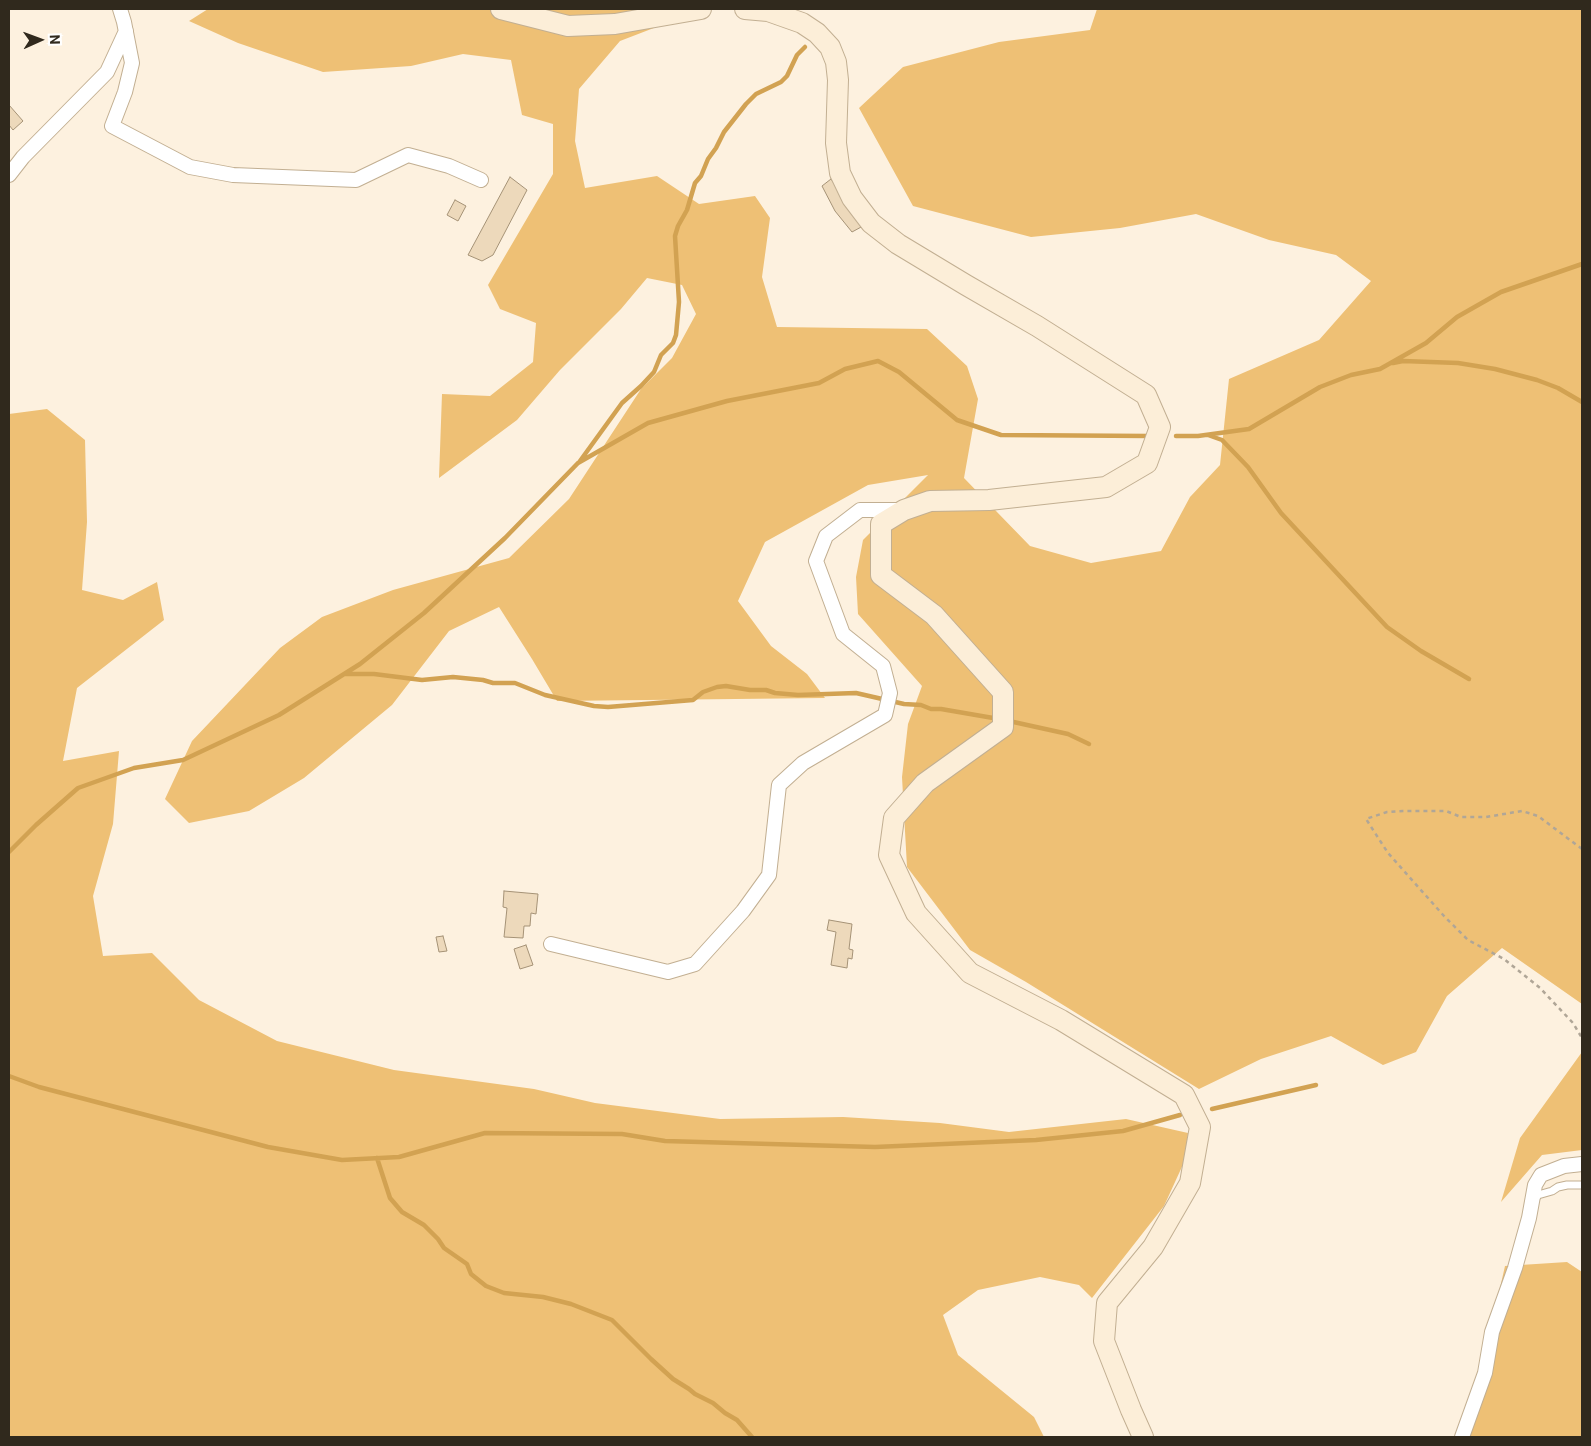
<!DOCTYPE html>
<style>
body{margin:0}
#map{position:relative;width:1591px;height:1446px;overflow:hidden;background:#fdf1df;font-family:Roboto,sans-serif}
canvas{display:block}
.frame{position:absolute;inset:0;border:10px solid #30291d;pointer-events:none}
.north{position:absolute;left:15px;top:15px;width:50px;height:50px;-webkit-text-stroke:4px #fff;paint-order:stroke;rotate:88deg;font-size:14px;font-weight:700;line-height:20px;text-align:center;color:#30291d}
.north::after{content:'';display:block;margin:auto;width:18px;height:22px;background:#30291d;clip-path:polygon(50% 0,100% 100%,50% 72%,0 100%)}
</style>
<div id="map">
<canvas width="1591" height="1446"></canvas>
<div class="frame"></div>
<div class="north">N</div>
</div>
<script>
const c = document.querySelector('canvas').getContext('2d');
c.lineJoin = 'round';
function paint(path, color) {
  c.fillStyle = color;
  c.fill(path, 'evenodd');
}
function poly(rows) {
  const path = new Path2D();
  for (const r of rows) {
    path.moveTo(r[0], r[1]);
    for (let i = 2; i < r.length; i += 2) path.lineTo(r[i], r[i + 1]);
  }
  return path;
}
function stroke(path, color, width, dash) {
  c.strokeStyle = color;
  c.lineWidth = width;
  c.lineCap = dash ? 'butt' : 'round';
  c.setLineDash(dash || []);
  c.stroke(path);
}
paint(poly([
 [208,9,699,9,698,11,620,41,579,89,575,141,585,188,657,176,699,204,755,196,770,218,762,277,777,327,927,329,967,366,978,399,964,478,1030,546,1091,563,1161,551,1190,497,1220,465,1229,379,1319,340,1371,281,1336,255,1269,240,1196,214,1120,228,1031,237,913,206,859,108,903,67,999,42,1090,30,1097,9,1582,9,1582,1004,1502,948,1447,996,1416,1052,1383,1065,1331,1036,1261,1059,1199,1089,1026,982,970,950,907,867,902,777,908,724,922,686,858,614,856,577,863,540,928,475,868,485,765,542,738,601,771,646,807,674,825,698,557,701,532,659,499,607,449,631,392,705,304,778,249,811,189,823,165,799,192,741,280,648,322,617,393,590,509,558,569,499,641,389,672,358,696,314,682,285,647,278,621,309,560,370,517,420,439,478,442,394,490,396,533,362,536,323,500,309,488,285,553,174,553,124,522,115,511,60,463,54,411,66,323,72,238,43,189,21],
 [47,409,85,440,87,522,82,590,123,600,157,582,164,620,77,688,63,761,119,751,113,824,93,896,103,956,152,953,199,1000,277,1041,394,1070,534,1089,595,1103,720,1119,843,1117,940,1123,1009,1132,1126,1119,1188,1133,1186,1158,1164,1206,1092,1298,1079,1285,1040,1277,978,1290,943,1315,958,1355,1034,1417,1044,1437,9,1437,9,414],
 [1582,1052,1582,1150,1542,1155,1501,1202,1520,1138],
 [1567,1262,1582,1272,1582,1437,1459,1437,1487,1345,1505,1266]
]), '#eec075');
stroke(poly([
 [1393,363,1403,361,1458,363,1495,369,1537,380,1558,388,1582,402],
 [1208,435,1222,440,1248,467,1281,513,1387,627,1421,651,1469,679],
 [1176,436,1198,436,1249,429,1320,387,1351,375,1380,369,1426,343,1457,317,1501,292,1582,264],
 [580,461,622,403,641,386,654,372,661,355,673,343,676,335,679,302,675,236,678,226,687,210,695,183,701,176,708,159,716,148,724,132,746,104,756,94,781,82,787,76,797,55,805,47],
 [344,674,374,674,422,680,453,677,483,680,493,683,515,683,545,695,594,706,608,707,693,700,703,692,717,687,726,686,750,690,766,690,775,693,798,695,856,693,904,704,921,705,931,709,941,709,999,719],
 [1009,721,1068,734,1089,744],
 [9,852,36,825,78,788,134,768,183,760,279,715,360,664,424,613,505,538,578,463,648,423,727,401,819,383,845,369,878,361,899,372,957,420,1001,435,1149,436],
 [9,1076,39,1087,268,1147,342,1160,399,1157,485,1133,622,1134,665,1141,875,1147,1036,1140,1123,1131,1180,1115],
 [1212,1109,1316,1085],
 [377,1158,390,1198,402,1212,424,1225,438,1239,444,1248,467,1264,471,1274,486,1286,504,1293,543,1297,571,1304,612,1320,651,1359,673,1379,689,1389,695,1394,713,1403,725,1413,737,1420,752,1437]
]), '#d2a252', 4.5);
const building = poly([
 [9,105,23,121,13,130,9,125,9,105],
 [510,177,527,190,493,255,482,261,468,255,510,177],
 [831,179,863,226,852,232,835,211,822,186,831,179],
 [455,200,466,206,458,221,447,215,455,200],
 [504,891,538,894,536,914,531,913,530,926,524,926,523,938,504,937,507,908,503,907,504,891],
 [829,920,852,924,849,949,853,950,852,959,848,958,847,968,831,965,836,932,827,930,829,920],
 [443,936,447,951,439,952,436,937,443,936],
 [526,945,533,965,520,969,514,949,526,945]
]);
paint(building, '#edd9bb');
stroke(building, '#a59276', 1);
const lane = poly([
 [1535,1199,1538,1195,1552,1191,1558,1187,1567,1185,1582,1185]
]);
const street = poly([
 [120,9,124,22,132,63,125,92,112,126,190,167,233,175,356,180,408,155,449,166,481,180],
 [9,175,23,157,107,72,126,31],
 [551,944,668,972,695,964,743,911,769,875,779,785,803,763,885,715,890,693,883,666,843,634,816,561,826,536,860,510,903,510],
 [1462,1437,1485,1373,1492,1332,1515,1268,1529,1218,1535,1185,1541,1175,1564,1166,1582,1164]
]);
const secondary = poly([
 [501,9,568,26,615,24,701,9],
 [745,9,768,11,802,23,817,33,830,47,836,62,838,80,836,143,840,173,852,198,871,223,898,244,966,285,1037,326,1146,395,1160,427,1147,463,1106,487,989,500,930,501,904,510,881,524,881,575,934,615,1003,692,1003,727,925,783,894,818,889,855,916,913,970,973,1061,1020,1184,1095,1200,1127,1190,1183,1153,1247,1107,1303,1104,1341,1131,1410,1143,1437]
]);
stroke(lane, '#c2af92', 9);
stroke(street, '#c2af92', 16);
stroke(secondary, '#c2af92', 22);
stroke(poly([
 [1582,849,1538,816,1522,811,1486,817,1461,817,1446,811,1403,811,1387,812,1366,819,1388,853,1444,916,1468,940,1504,959,1540,988,1573,1023,1582,1038]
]), '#b0a697', 2.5, [4, 4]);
stroke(lane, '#fff', 7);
stroke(street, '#fff', 14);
stroke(secondary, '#fceed8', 20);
</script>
